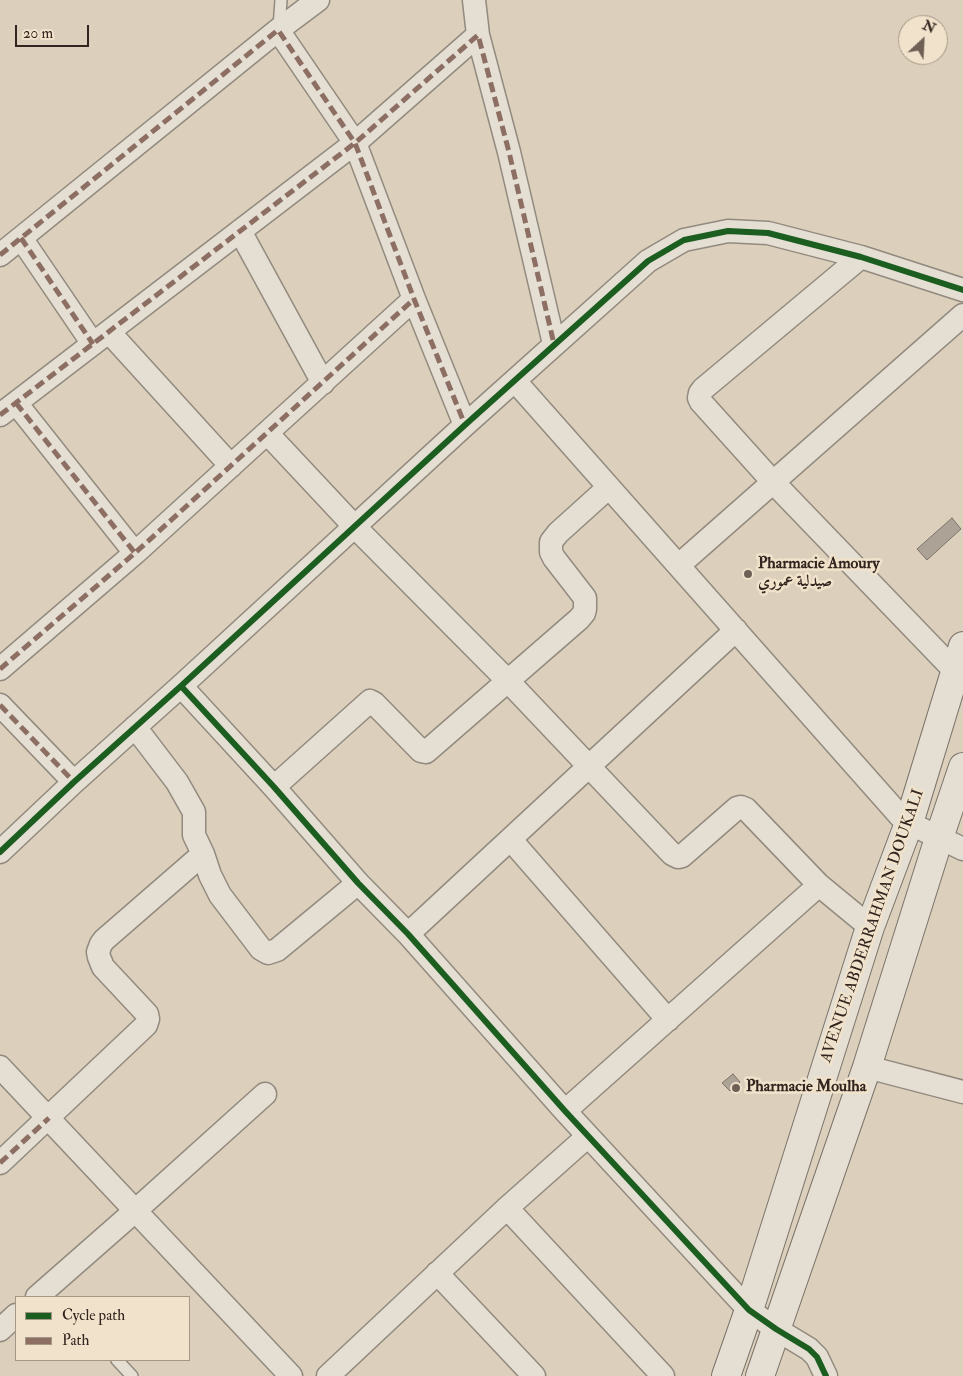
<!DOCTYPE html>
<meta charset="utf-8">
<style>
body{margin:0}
#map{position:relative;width:963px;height:1376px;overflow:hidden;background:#dcd0bc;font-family:"IM FELL Double Pica",serif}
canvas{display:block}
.legend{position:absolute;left:15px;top:1296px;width:175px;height:65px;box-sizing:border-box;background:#f1e3cb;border:1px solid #a59786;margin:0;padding:6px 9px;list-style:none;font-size:15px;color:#32241e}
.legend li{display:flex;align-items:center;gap:10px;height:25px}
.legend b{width:25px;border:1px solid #a59786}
.north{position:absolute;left:898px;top:15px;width:50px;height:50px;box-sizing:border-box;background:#f1e3cb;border:1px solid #a59786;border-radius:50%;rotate:25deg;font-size:14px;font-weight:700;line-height:20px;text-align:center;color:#32241e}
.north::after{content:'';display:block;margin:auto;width:18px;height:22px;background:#6e6055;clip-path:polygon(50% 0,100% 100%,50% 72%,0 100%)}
.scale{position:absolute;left:15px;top:25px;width:74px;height:22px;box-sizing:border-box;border:2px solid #32241e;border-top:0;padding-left:6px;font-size:15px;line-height:18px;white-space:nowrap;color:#32241e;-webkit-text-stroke:4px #f1e3cb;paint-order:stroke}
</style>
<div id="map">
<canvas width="963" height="1376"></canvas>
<ul class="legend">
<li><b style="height:6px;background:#1b5e20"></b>Cycle path</li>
<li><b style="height:6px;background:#8d6e63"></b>Path</li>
</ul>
<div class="north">N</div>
<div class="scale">20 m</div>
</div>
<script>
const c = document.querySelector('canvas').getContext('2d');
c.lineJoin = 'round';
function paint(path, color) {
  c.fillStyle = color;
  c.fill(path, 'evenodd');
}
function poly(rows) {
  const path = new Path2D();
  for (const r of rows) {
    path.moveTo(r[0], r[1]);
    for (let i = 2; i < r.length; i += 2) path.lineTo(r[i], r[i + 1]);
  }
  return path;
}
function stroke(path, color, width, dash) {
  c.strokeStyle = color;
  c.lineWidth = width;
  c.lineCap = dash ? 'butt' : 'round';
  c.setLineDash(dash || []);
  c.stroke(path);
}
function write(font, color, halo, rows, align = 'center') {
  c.font = font + ' "IM FELL Double Pica",Amiri,serif';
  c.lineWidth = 5;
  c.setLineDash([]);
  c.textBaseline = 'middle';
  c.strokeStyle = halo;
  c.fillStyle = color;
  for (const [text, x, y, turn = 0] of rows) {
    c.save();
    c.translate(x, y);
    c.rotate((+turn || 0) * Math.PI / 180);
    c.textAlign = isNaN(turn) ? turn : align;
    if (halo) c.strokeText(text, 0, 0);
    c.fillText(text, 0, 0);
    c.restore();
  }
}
const building = poly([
 [952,518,961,529,927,560,917,549,952,518],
 [733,1074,740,1082,730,1091,722,1083,733,1074]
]);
paint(building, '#aca396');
stroke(building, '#7b7369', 1);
const service = poly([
 [279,28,281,0],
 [117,1360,132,1376]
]);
const minor = poly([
 [474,0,478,35],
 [278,30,318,0],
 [240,231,323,383],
 [21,238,93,344],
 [0,255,278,30,355,143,414,299,465,425],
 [861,257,703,389,700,393,699,398,701,402,773,482,955,671],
 [109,332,231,466],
 [515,381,900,816,909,823,963,849],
 [16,403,135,553],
 [0,415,355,143,478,35,509,152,554,344],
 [267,433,355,527,508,681,672,854,678,857,682,856,737,808,741,807,746,809,819,885],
 [679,565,963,315],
 [0,669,135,553,414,299],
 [181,686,274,787,358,883,408,934,565,1111,749,1310,776,1329,809,1349,817,1357,826,1376],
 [0,705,74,782],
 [135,727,177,782,194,812,194,835,203,854],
 [274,787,370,701,374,703,421,751,426,752,579,619,584,613,585,609,585,598,554,558,551,552,551,542,558,533,609,487],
 [511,840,668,1020],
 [0,852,74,782,181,686,465,425,648,261,684,240,728,231,768,233,861,257,963,290],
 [408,934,736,630],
 [0,1067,291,1376],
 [867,1067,963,1092],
 [565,1111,819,885,870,927],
 [0,1163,146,1025,148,1019,147,1014,103,967,99,957,98,952,101,944,104,940,203,854,210,875,220,895,261,949,268,953,277,950,358,883],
 [507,1208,663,1376],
 [437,1273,534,1376],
 [37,1297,135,1211,265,1094],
 [0,1330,16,1315],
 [328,1376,507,1208,588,1136]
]);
const secondary = poly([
 [726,1376,749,1310,870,927,909,823,963,646],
 [760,1376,867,1067,939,838,963,767]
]);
stroke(service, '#928a7e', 14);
stroke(minor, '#928a7e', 25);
stroke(secondary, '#7b7369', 30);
stroke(service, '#e4ded3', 11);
stroke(minor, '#e4ded3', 22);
stroke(secondary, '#e4ded3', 28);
stroke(poly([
 [21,238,93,344],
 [0,255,278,30,355,143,414,299,465,425],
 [16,403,135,553],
 [0,415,355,143,478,35,509,152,554,344],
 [0,669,135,553,414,299],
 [0,705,74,782],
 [0,1163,49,1118]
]), '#8d6e63', 5, [10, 5]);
stroke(poly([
 [181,686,274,787,358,883,408,934,565,1111,749,1310,776,1329,809,1349,817,1357,826,1376],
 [0,852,74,782,181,686,465,425,648,261,684,240,728,231,768,233,861,257,963,290]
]), '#1b5e20', 6);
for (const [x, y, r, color] of [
 [748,574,5,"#6e6055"],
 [736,1088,5,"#6e6055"]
]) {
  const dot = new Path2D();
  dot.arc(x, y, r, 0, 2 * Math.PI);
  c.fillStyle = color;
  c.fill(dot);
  stroke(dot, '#f1e3cb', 2);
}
write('bold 16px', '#32241e', '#f1e3cb', [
 ["Pharmacie Amoury",758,565],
 ["صيدلية عموري",758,583],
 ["Pharmacie Moulha",746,1088]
], 'left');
write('16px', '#32241e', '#f1e3cb', [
 ["AVENUE ABDERRAHMAN DOUKALI",873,926,-71]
]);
</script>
